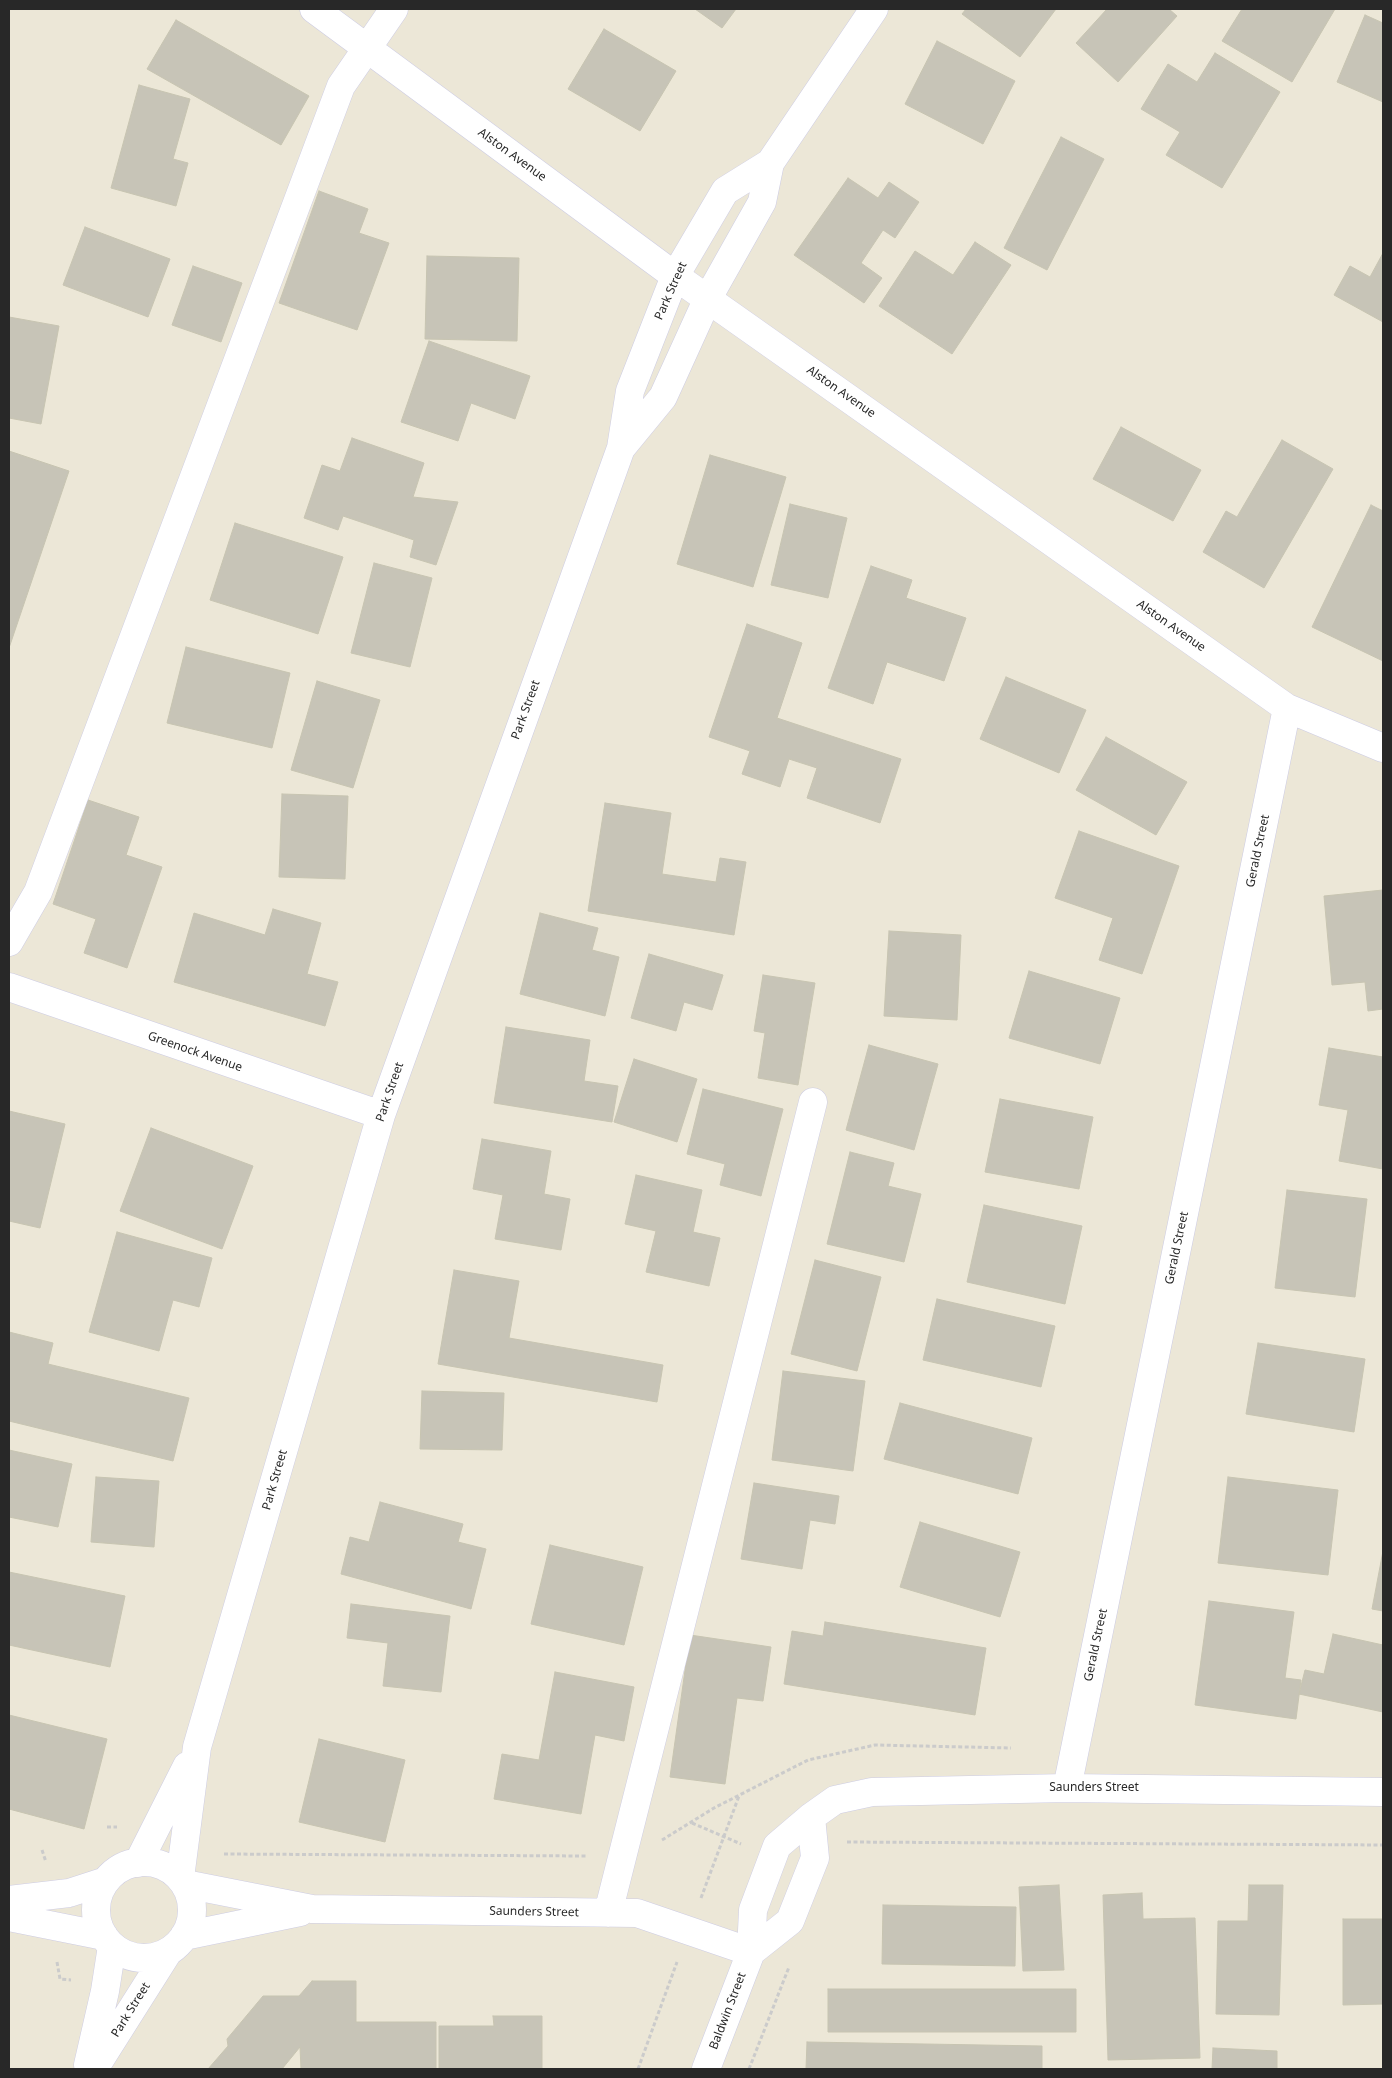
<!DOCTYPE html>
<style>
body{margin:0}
#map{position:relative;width:1392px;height:2078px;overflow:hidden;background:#ece7d7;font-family:"Noto Sans",sans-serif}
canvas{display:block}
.frame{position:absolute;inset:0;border:10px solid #282828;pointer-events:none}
</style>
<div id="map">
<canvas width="1392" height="2078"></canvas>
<div class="frame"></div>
</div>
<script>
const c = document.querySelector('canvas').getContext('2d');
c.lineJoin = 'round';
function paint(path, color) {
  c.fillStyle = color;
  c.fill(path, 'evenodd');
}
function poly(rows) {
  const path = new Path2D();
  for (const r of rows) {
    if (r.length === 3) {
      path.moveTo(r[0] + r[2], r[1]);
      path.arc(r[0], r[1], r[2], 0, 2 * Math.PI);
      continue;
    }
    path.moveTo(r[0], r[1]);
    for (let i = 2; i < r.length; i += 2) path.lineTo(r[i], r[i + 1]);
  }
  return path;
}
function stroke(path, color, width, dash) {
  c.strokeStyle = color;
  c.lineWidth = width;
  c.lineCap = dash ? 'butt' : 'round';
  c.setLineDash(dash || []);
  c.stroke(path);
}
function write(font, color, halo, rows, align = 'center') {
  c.font = font + ' "Noto Sans",sans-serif';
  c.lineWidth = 4;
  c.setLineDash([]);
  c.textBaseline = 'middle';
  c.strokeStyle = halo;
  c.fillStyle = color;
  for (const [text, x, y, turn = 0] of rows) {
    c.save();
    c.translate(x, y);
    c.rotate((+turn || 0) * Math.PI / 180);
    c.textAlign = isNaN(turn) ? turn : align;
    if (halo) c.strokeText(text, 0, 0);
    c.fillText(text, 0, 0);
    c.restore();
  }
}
const building = poly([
 [695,9,736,9,722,28,695,9],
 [966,9,1056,9,1020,57,962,14,966,9],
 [1107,9,1169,9,1177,16,1118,82,1076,43,1107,9],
 [1242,9,1335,9,1292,82,1222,41,1242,9],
 [1365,15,1383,23,1383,102,1337,82,1365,15],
 [176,20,309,96,281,145,147,69,176,20],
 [604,29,676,71,640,131,568,89,604,29],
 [937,41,1015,81,983,144,905,104,937,41],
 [1215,53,1280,92,1222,188,1166,155,1180,132,1141,109,1168,64,1197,82,1215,53],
 [139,85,190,99,173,159,188,163,176,206,111,188,139,85],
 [1061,137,1104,159,1047,270,1004,248,1061,137],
 [848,178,878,198,889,182,919,202,895,238,883,230,861,263,882,278,864,303,794,255,848,178],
 [319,191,368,209,359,233,389,243,357,330,279,303,319,191],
 [85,227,170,259,148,317,63,285,85,227],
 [975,242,1011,265,952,354,879,306,915,251,953,275,975,242],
 [1383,253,1383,322,1334,295,1350,266,1370,277,1383,253],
 [427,256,519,258,517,341,425,339,427,256],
 [193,266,242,283,221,342,172,325,193,266],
 [9,317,59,326,41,424,9,418,9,317],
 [429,341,530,376,515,419,471,403,458,441,401,422,429,341],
 [1121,427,1201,470,1173,521,1093,479,1121,427],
 [352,438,424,463,413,497,458,502,436,565,410,557,414,540,343,516,338,530,304,518,322,465,340,471,352,438],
 [1282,440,1333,469,1264,588,1203,552,1226,511,1237,517,1282,440],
 [9,451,69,471,9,648,9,451],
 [710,455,786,477,753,587,677,564,710,455],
 [790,504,847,518,828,598,771,585,790,504],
 [1371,505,1383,511,1383,661,1312,627,1371,505],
 [235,523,343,557,318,634,210,600,235,523],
 [374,563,432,578,410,667,351,653,374,563],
 [871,566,912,580,906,598,966,618,944,681,887,662,873,704,828,688,871,566],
 [747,624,802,643,777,718,901,759,880,823,807,798,817,768,789,759,780,787,742,774,750,751,709,737,747,624],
 [186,647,290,673,272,748,167,723,186,647],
 [1006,677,1086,710,1059,773,980,739,1006,677],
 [317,681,380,700,353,788,291,770,317,681],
 [1106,737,1187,782,1156,835,1076,790,1106,737],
 [282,794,348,796,345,879,279,877,282,794],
 [88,800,139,817,126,855,162,867,127,968,84,953,96,919,53,904,88,800],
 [605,803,671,813,662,874,716,882,720,858,746,862,734,935,588,911,605,803],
 [1079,831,1179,866,1142,974,1099,960,1113,918,1055,898,1079,831],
 [1383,890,1383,1009,1368,1011,1365,982,1332,985,1324,896,1383,890],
 [273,909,321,923,307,974,338,982,325,1026,174,982,194,913,265,935,273,909],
 [540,913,598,928,592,950,619,957,605,1016,520,994,540,913],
 [889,931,961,935,957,1020,884,1016,889,931],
 [649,954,723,975,712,1010,684,1002,676,1031,631,1018,649,954],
 [1029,971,1120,998,1100,1064,1009,1038,1029,971],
 [763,975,815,983,798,1085,758,1078,765,1033,754,1031,763,975],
 [506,1027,590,1040,584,1081,618,1086,612,1122,494,1103,506,1027],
 [869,1045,938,1064,914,1150,846,1130,869,1045],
 [1329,1048,1383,1057,1383,1169,1339,1161,1348,1110,1319,1105,1329,1048],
 [634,1059,697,1079,677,1142,614,1122,634,1059],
 [703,1089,783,1109,761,1196,720,1185,725,1164,687,1154,703,1089],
 [1000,1099,1093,1117,1079,1189,985,1172,1000,1099],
 [9,1111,65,1124,40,1228,9,1221,9,1111],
 [151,1128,253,1166,222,1249,120,1211,151,1128],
 [482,1139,551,1151,544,1194,570,1199,561,1250,495,1239,503,1195,473,1189,482,1139],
 [850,1152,894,1163,888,1186,921,1194,904,1262,827,1244,850,1152],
 [636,1175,702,1190,693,1232,720,1238,709,1286,646,1272,656,1231,625,1224,636,1175],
 [1287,1190,1367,1199,1355,1297,1275,1288,1287,1190],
 [984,1205,1082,1226,1065,1304,967,1282,984,1205],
 [117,1232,212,1258,199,1307,173,1300,159,1351,89,1332,117,1232],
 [815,1260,881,1277,857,1371,791,1354,815,1260],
 [454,1270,519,1281,509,1338,663,1365,657,1402,438,1364,454,1270],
 [937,1299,1055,1326,1041,1387,923,1360,937,1299],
 [9,1332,53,1343,48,1364,189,1398,173,1461,9,1421,9,1332],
 [1258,1343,1365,1359,1354,1432,1246,1414,1258,1343],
 [783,1371,865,1381,853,1471,772,1460,783,1371],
 [422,1391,504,1393,502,1450,420,1449,422,1391],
 [900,1403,1032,1438,1018,1494,884,1459,900,1403],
 [9,1450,72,1464,58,1527,9,1517,9,1450],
 [96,1477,159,1481,154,1547,91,1542,96,1477],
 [1228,1477,1338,1490,1328,1575,1218,1563,1228,1477],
 [754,1483,839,1496,835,1524,810,1520,802,1569,741,1559,754,1483],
 [380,1502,463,1524,458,1542,486,1549,471,1609,341,1574,350,1537,369,1542,380,1502],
 [920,1522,1020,1552,1000,1617,900,1587,920,1522],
 [550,1545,643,1567,624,1645,531,1624,550,1545],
 [1383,1551,1383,1611,1372,1609,1383,1551],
 [9,1572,125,1596,110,1667,9,1645,9,1572],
 [1209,1601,1294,1612,1285,1678,1301,1680,1296,1719,1195,1705,1209,1601],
 [351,1604,450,1616,441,1692,383,1686,388,1643,347,1638,351,1604],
 [825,1622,986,1648,975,1715,784,1684,792,1631,823,1636,825,1622],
 [1333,1634,1383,1645,1383,1712,1299,1694,1305,1670,1324,1674,1333,1634],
 [690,1635,771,1647,763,1701,737,1698,725,1784,670,1777,690,1635],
 [555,1672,634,1687,624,1741,595,1735,581,1814,494,1799,502,1754,539,1760,555,1672],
 [9,1715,107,1739,84,1829,9,1809,9,1715],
 [319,1739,405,1760,385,1842,299,1822,319,1739],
 [1059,1885,1064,1970,1023,1971,1019,1887,1059,1885],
 [1249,1885,1283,1885,1279,2015,1216,2014,1218,1921,1248,1921,1249,1885],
 [1142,1893,1143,1919,1195,1918,1200,2058,1108,2060,1103,1895,1142,1893],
 [883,1905,1016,1907,1015,1966,882,1964,883,1905],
 [1343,1919,1383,1919,1383,2004,1343,2005,1343,1919],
 [312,1981,356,1981,356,2022,436,2022,436,2069,301,2069,300,2047,282,2069,208,2069,228,2046,227,2039,263,1996,299,1996,312,1981],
 [828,1989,1076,1989,1076,2032,828,2032,828,1989],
 [493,2016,542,2016,542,2069,439,2069,439,2026,494,2026,493,2016],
 [807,2042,1042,2046,1042,2069,806,2069,807,2042],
 [1213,2048,1277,2051,1277,2069,1212,2069,1213,2048]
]);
paint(building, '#c7c4b7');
stroke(building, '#c7c4b1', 1);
const minor = poly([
 [314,9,675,276,1287,708,1383,748],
 [622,447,663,397,708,298,762,202,770,163,874,9],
 [9,942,38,892,341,86,394,9],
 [9,987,381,1115],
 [1067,1788,1287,708],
 [144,1910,48],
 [138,1863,187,1766],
 [180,1878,197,1747,381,1115,621,448,630,391,675,276,725,191,770,163],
 [185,1884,312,1909,637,1913,751,1952],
 [9,1900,69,1893,106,1881],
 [608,1913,813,1102],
 [9,1917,104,1936],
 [184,1936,300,1912],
 [751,1952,790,1921,815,1858,811,1817],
 [88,2065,105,1991,112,1946],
 [94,2069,168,1952],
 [706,2069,751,1952,753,1910,777,1846,811,1817,835,1800,872,1792,1067,1788,1383,1792]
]);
stroke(minor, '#cdcce3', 29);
stroke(poly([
 [692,1823,741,1844],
 [107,1827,117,1827],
 [662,1840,714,1808,808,1760,875,1745,1011,1748],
 [847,1842,1383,1845],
 [42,1850,46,1862],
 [224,1854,588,1856],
 [701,1898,739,1796],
 [57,1962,60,1979,71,1980],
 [638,2069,677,1962],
 [749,2069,789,1967]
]), '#cbcbcb', 3, [4, 2.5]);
stroke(minor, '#fff', 28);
write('12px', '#282828', '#fff', [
 ["Alston Avenue",512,155,36],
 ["Park Street",671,291,-66],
 ["Alston Avenue",841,392,35],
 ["Alston Avenue",1171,626,35],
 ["Park Street",526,710,-70],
 ["Gerald Street",1258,851,-78],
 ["Greenock Avenue",195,1052,19],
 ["Park Street",390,1092,-71],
 ["Gerald Street",1177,1248,-78],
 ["Park Street",275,1480,-74],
 ["Gerald Street",1096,1645,-78],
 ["Saunders Street",1094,1788],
 ["Saunders Street",534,1912,1],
 ["Park Street",131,2010,-58],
 ["Baldwin Street",728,2011,-69]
]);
</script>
